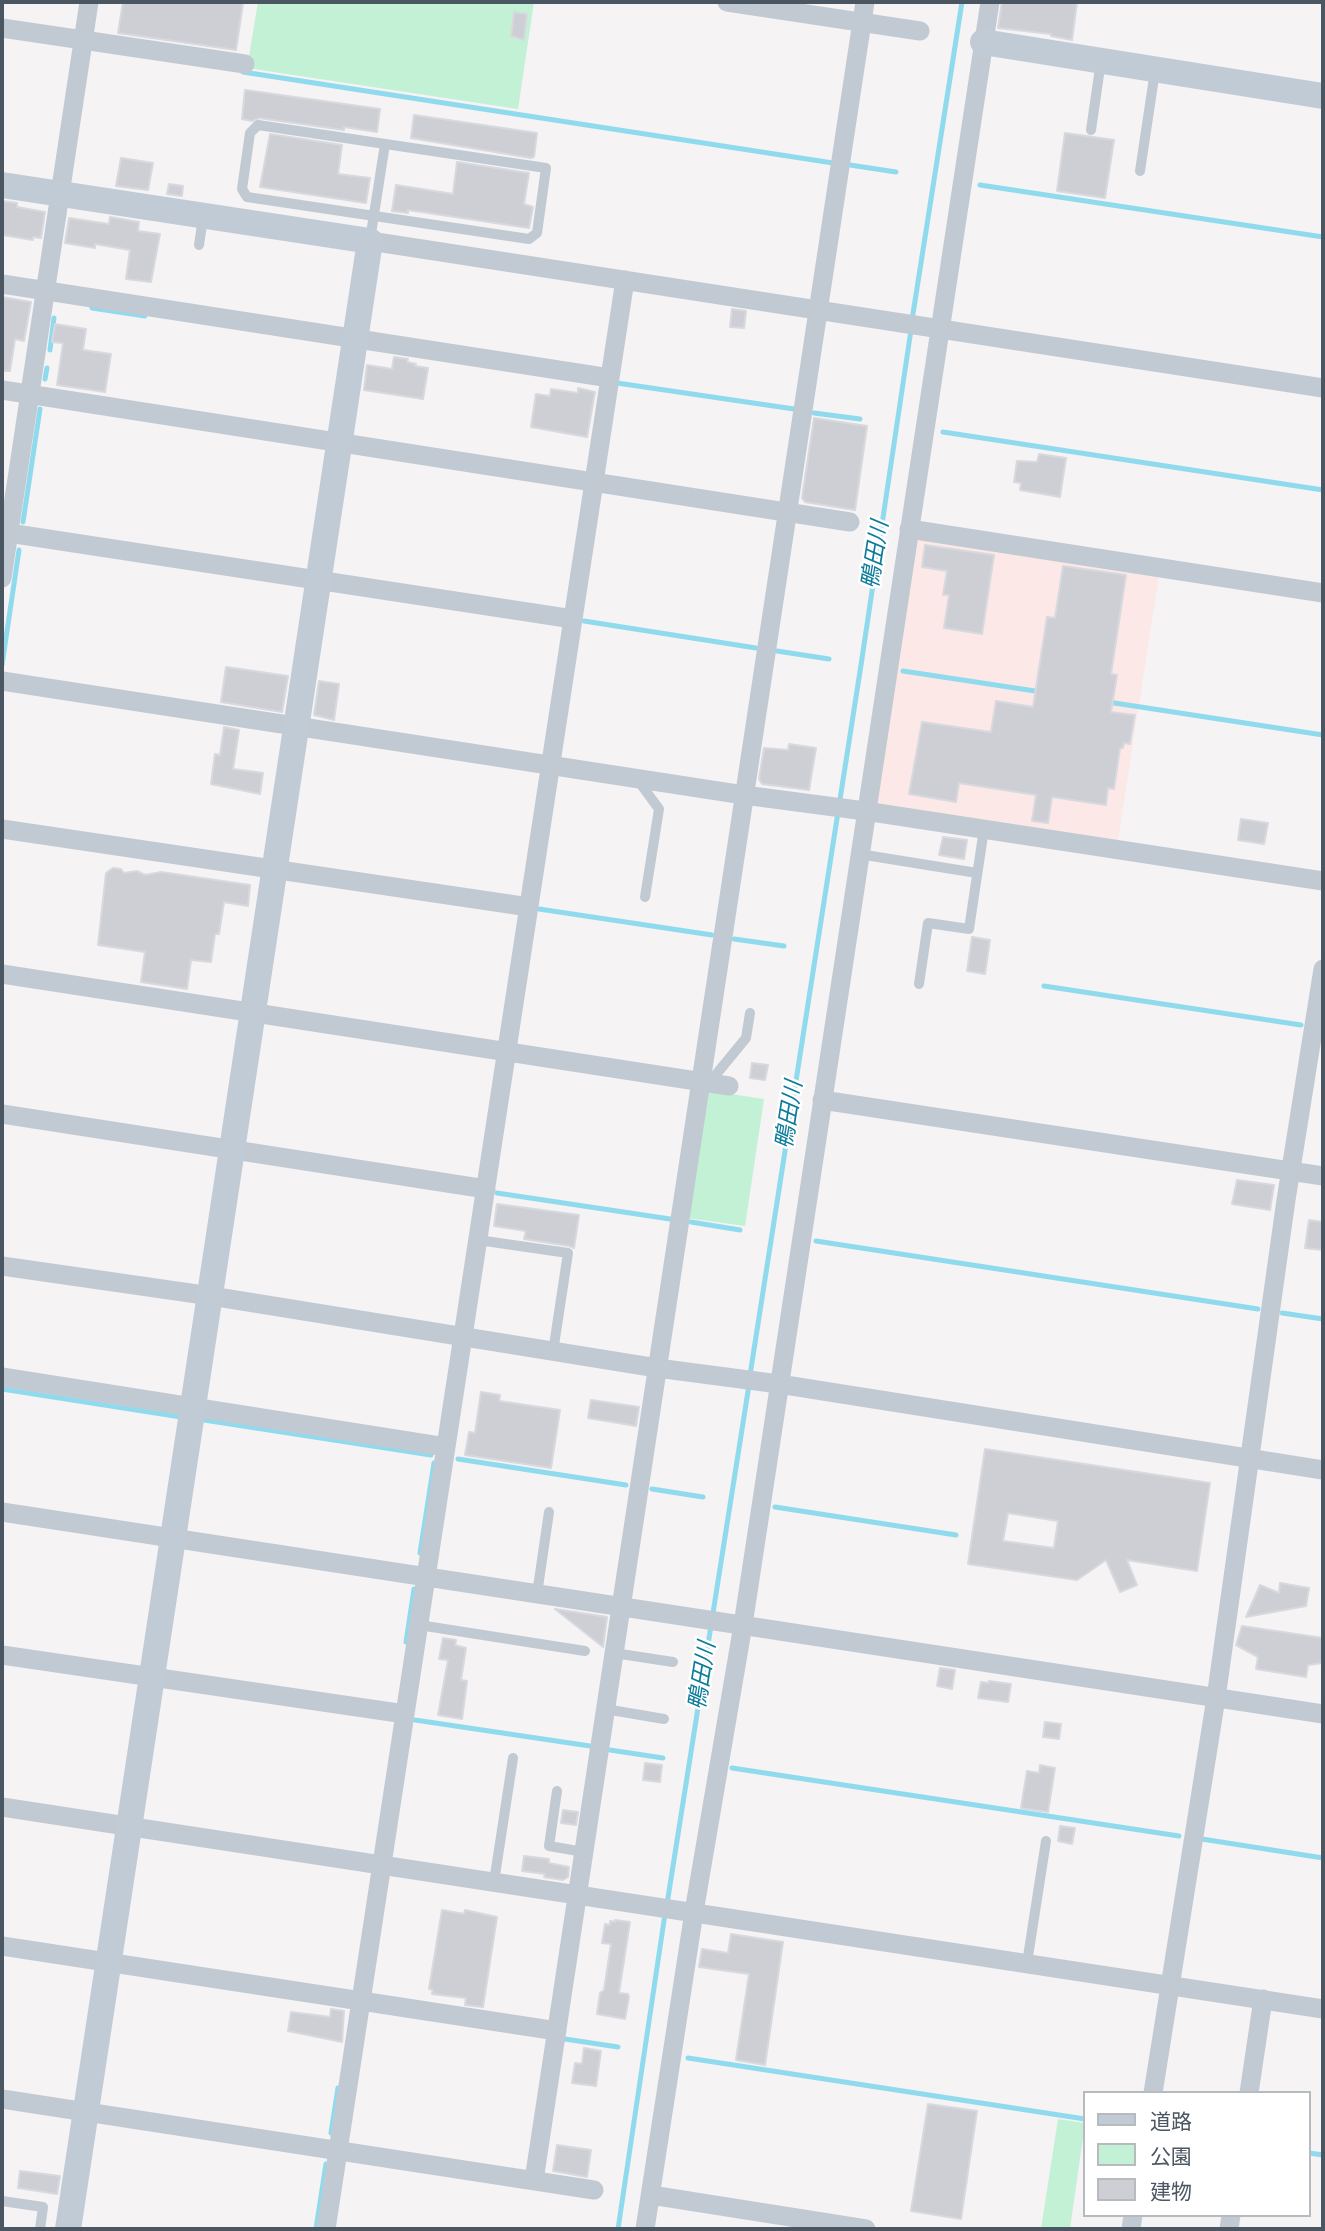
<!DOCTYPE html>
<meta charset="utf-8">
<style>
body{margin:0}
#map{position:relative;width:1325px;height:2231px;overflow:hidden;background:#f5f3f3;font-family:Arial,"Noto Sans JP",sans-serif}
canvas{display:block}
.frame{position:absolute;inset:0;border:4px solid #4a5661;pointer-events:none}
.legend{position:absolute;left:1083px;top:2091px;width:228px;height:126px;box-sizing:border-box;background:#fff;border:2px solid #b7bbc0;margin:0;padding:9px 12px;list-style:none;font-size:21px;color:#4a5661}
.legend li{display:flex;align-items:center;gap:14px;height:35px}
.legend b{width:35px;border:2px solid #b7bbc0}
</style>
<div id="map">
<canvas width="1325" height="2231"></canvas>
<div class="frame"></div>
<ul class="legend">
<li><b style="height:9px;background:#c1cbd6"></b>道路</li>
<li><b style="height:19px;background:#c3f1d5"></b>公園</li>
<li><b style="height:19px;background:#cdcfd5"></b>建物</li>
</ul>
</div>
<script>
const c = document.querySelector('canvas').getContext('2d');
c.lineJoin = 'round';
function paint(path, color) {
  c.fillStyle = color;
  c.fill(path, 'evenodd');
}
function poly(rows) {
  const path = new Path2D();
  for (const r of rows) {
    path.moveTo(r[0], r[1]);
    for (let i = 2; i < r.length; i += 2) path.lineTo(r[i], r[i + 1]);
  }
  return path;
}
function stroke(path, color, width, dash) {
  c.strokeStyle = color;
  c.lineWidth = width;
  c.lineCap = dash ? 'butt' : 'round';
  c.setLineDash(dash || []);
  c.stroke(path);
}
function write(font, color, halo, rows, align = 'center') {
  c.font = font + ' Arial,"Noto Sans JP",sans-serif';
  c.lineWidth = 5;
  c.setLineDash([]);
  c.textBaseline = 'middle';
  c.strokeStyle = halo;
  c.fillStyle = color;
  for (const [text, x, y, turn = 0] of rows) {
    c.save();
    c.translate(x, y);
    c.rotate((+turn || 0) * Math.PI / 180);
    c.textAlign = isNaN(turn) ? turn : align;
    if (halo) c.strokeText(text, 0, 0);
    c.fillText(text, 0, 0);
    c.restore();
  }
}
paint(poly([
 [916,537,1159,574,1118,840,876,803]
]), '#fce8e6');
paint(poly([
 [258,2,534,2,518,109,247,68],
 [710,1091,764,1099,745,1226,687,1218,705,1095],
 [1058,2119,1085,2123,1070,2229,1041,2229]
]), '#c3f1d5');
stroke(poly([
 [243,72,833,163],
 [850,165,896,172],
 [980,185,1323,237],
 [92,308,145,316],
 [912,320,962,2],
 [50,350,54,318],
 [45,379,47,368],
 [617,383,794,409],
 [814,413,860,419],
 [943,432,1323,490],
 [23,522,40,409],
 [584,621,756,648],
 [777,651,829,659],
 [2,665,19,550],
 [903,671,1035,691],
 [1108,702,1323,735],
 [539,909,712,935],
 [734,939,784,946],
 [1044,986,1301,1025],
 [497,1193,670,1219],
 [691,1222,740,1230],
 [816,1241,1258,1309],
 [1282,1313,1323,1319],
 [750,1375,861,665,911,330],
 [2,1389,181,1417,181,1421],
 [204,1420,431,1455],
 [458,1459,626,1485],
 [652,1489,703,1497],
 [775,1507,956,1535],
 [420,1553,434,1463],
 [406,1642,414,1589],
 [415,1720,590,1746],
 [610,1750,663,1758],
 [732,1768,1179,1836],
 [1202,1839,1323,1858],
 [667,1904,749,1385],
 [565,2039,618,2047],
 [688,2058,1085,2119],
 [331,2133,338,2088],
 [1309,2153,1323,2155],
 [316,2229,326,2164],
 [618,2229,665,1914]
]), '#90daee', 5);
const building = poly([
 [123,2,243,3,236,50,118,33,123,2],
 [1002,2,1077,2,1072,40,1051,36,1051,34,998,28,1002,2],
 [514,12,527,14,524,40,511,36,514,12],
 [245,90,380,109,377,132,344,127,344,130,259,118,252,121,242,119,245,90],
 [414,115,537,133,534,157,531,158,411,138,414,115],
 [1065,133,1114,140,1105,198,1057,191,1065,133],
 [270,134,342,145,338,174,370,178,366,203,260,187,270,134],
 [121,158,153,163,148,190,116,186,121,158],
 [457,162,529,173,524,204,533,207,529,228,408,210,408,213,392,211,396,185,453,194,457,162],
 [169,184,183,186,182,196,167,194,169,184],
 [2,201,17,203,17,207,45,212,41,238,33,237,33,240,2,235,2,201],
 [110,217,139,222,138,231,160,234,151,282,126,279,130,250,95,244,95,248,65,243,69,218,109,224,110,217],
 [2,297,31,302,24,341,15,339,10,371,2,371,2,297],
 [732,309,746,311,744,328,730,327,732,309],
 [55,324,86,329,83,350,111,354,105,392,57,385,63,343,52,342,55,324],
 [394,357,408,359,407,362,416,364,415,366,428,368,423,399,364,390,367,365,392,369,394,357],
 [578,388,595,392,587,437,531,427,536,394,550,396,551,389,578,393,578,388],
 [814,418,867,426,855,510,805,502,802,498,814,418],
 [1039,454,1066,458,1060,497,1020,490,1021,483,1014,482,1017,461,1037,462,1039,454],
 [925,545,994,555,982,634,944,628,949,595,943,595,947,571,922,567,925,545],
 [1063,566,1126,575,1111,674,1117,675,1111,712,1135,715,1130,744,1124,743,1123,748,1120,748,1114,789,1108,788,1106,805,1052,797,1048,823,1032,821,1036,795,959,783,956,802,909,794,922,722,991,732,996,701,1033,707,1047,617,1055,618,1063,566],
 [226,667,288,676,282,712,221,702,226,667],
 [319,681,339,684,334,720,314,715,319,681],
 [224,727,239,730,233,769,263,773,260,794,211,784,215,754,220,755,224,727],
 [789,744,816,748,809,790,762,784,759,779,764,748,788,750,789,744],
 [1241,819,1268,823,1264,844,1238,840,1241,819],
 [943,837,967,840,964,859,939,855,943,837],
 [113,868,121,869,124,873,137,871,145,875,161,872,250,885,248,906,224,902,219,934,215,934,211,962,191,960,187,989,141,982,145,952,98,945,106,873,113,868],
 [972,937,990,940,985,974,967,971,972,937],
 [752,1063,768,1065,765,1080,750,1078,752,1063],
 [1237,1180,1274,1185,1270,1210,1232,1204,1237,1180],
 [497,1204,579,1215,574,1248,569,1246,524,1239,526,1231,494,1226,497,1204],
 [1309,1220,1323,1222,1323,1250,1305,1248,1309,1220],
 [481,1392,500,1395,499,1401,560,1410,551,1468,465,1455,469,1432,475,1433,481,1392],
 [591,1400,639,1407,636,1426,588,1418,591,1400],
 [985,1449,1210,1483,1197,1571,1127,1560,1137,1585,1120,1592,1106,1560,1077,1580,968,1564,985,1449],
 [1008,1513,1058,1521,1054,1548,1003,1541,1008,1513],
 [1280,1583,1309,1588,1306,1606,1246,1617,1260,1585,1279,1593,1280,1583],
 [555,1609,607,1617,603,1647,555,1609],
 [1242,1626,1323,1638,1323,1663,1308,1665,1306,1677,1256,1669,1258,1657,1236,1645,1242,1626],
 [443,1638,456,1640,455,1645,466,1648,461,1680,467,1681,462,1719,438,1715,448,1660,439,1659,443,1638],
 [940,1668,955,1670,952,1689,937,1686,940,1668],
 [989,1681,1011,1684,1008,1702,978,1698,981,1682,989,1683,989,1681],
 [1045,1722,1061,1724,1059,1739,1043,1737,1045,1722],
 [645,1763,662,1765,660,1782,643,1780,645,1763],
 [1040,1765,1055,1768,1048,1812,1021,1808,1027,1771,1039,1773,1040,1765],
 [563,1810,578,1812,576,1825,561,1823,563,1810],
 [1060,1826,1075,1828,1072,1844,1058,1841,1060,1826],
 [524,1856,549,1859,549,1863,569,1867,568,1877,563,1880,544,1877,545,1874,522,1871,524,1856],
 [442,1910,464,1914,465,1910,497,1917,483,2007,465,2005,466,1998,432,1994,433,1990,429,1989,442,1910],
 [615,1920,630,1922,619,1993,628,1994,629,1997,625,2019,597,2014,600,1993,604,1990,611,1944,602,1943,605,1924,610,1925,610,1921,615,1922,615,1920],
 [731,1934,783,1942,765,2065,736,2060,749,1974,699,1967,702,1949,728,1953,731,1934],
 [331,2009,344,2011,342,2042,288,2031,291,2012,330,2017,331,2009],
 [584,2048,601,2051,596,2086,572,2083,575,2063,582,2064,584,2048],
 [928,2104,977,2111,961,2219,911,2211,928,2104],
 [557,2145,591,2150,587,2177,553,2171,557,2145],
 [20,2171,60,2176,57,2194,18,2188,20,2171]
]);
paint(building, '#cdcfd5');
stroke(building, '#d7d9de', 2);
stroke(poly([
 [258,125,546,168,537,233,529,239,247,197,242,189,250,133,258,125],
 [1091,130,1101,61],
 [1140,171,1155,71],
 [370,240,385,144],
 [199,245,203,218],
 [637,779,659,809,645,897],
 [859,854,977,873],
 [919,984,928,923,969,929,984,829],
 [709,1083,746,1038,750,1013],
 [478,1240,568,1253,553,1352],
 [537,1594,549,1512],
 [419,1625,585,1651],
 [614,1653,673,1662],
 [605,1709,664,1719],
 [557,1791,549,1846,584,1852],
 [494,1882,513,1758],
 [1027,1963,1046,1841],
 [2,2201,43,2207,40,2229]
]), '#c1cad2', 10);
stroke(poly([
 [727,2,920,31],
 [2,28,245,64],
 [370,241,1323,388],
 [2,284,610,378],
 [2,390,850,522],
 [909,529,1323,593],
 [2,532,573,619],
 [2,578,89,2],
 [2,681,744,795,865,811,1323,881],
 [2,829,529,907],
 [2,974,729,1086],
 [822,1100,1323,1176],
 [2,1114,486,1189],
 [2,1266,211,1296,657,1368,779,1384,1323,1470],
 [2,1377,446,1447],
 [2,1512,1323,1714],
 [2,1655,405,1714],
 [2,1807,1323,2009],
 [2,1946,557,2031],
 [1153,2093,1216,1698,1286,1200,1323,969],
 [1249,2093,1263,1999],
 [2,2099,594,2190],
 [534,2180,865,2],
 [651,2195,866,2229],
 [326,2229,625,280],
 [645,2229,694,1912,743,1625,990,2],
 [1131,2229,1133,2215],
 [1229,2229,1231,2215]
]), '#c1cad2', 19);
stroke(poly([
 [983,42,1323,96],
 [2,185,370,241,68,2229]
]), '#c1cbd6', 26);
write('italic 23px', '#0c7c9b', '#fff', [
 ["鴨田川",876,555,-81],
 ["鴨田川",790,1115,-81],
 ["鴨田川",703,1676,-81]
]);
</script>
